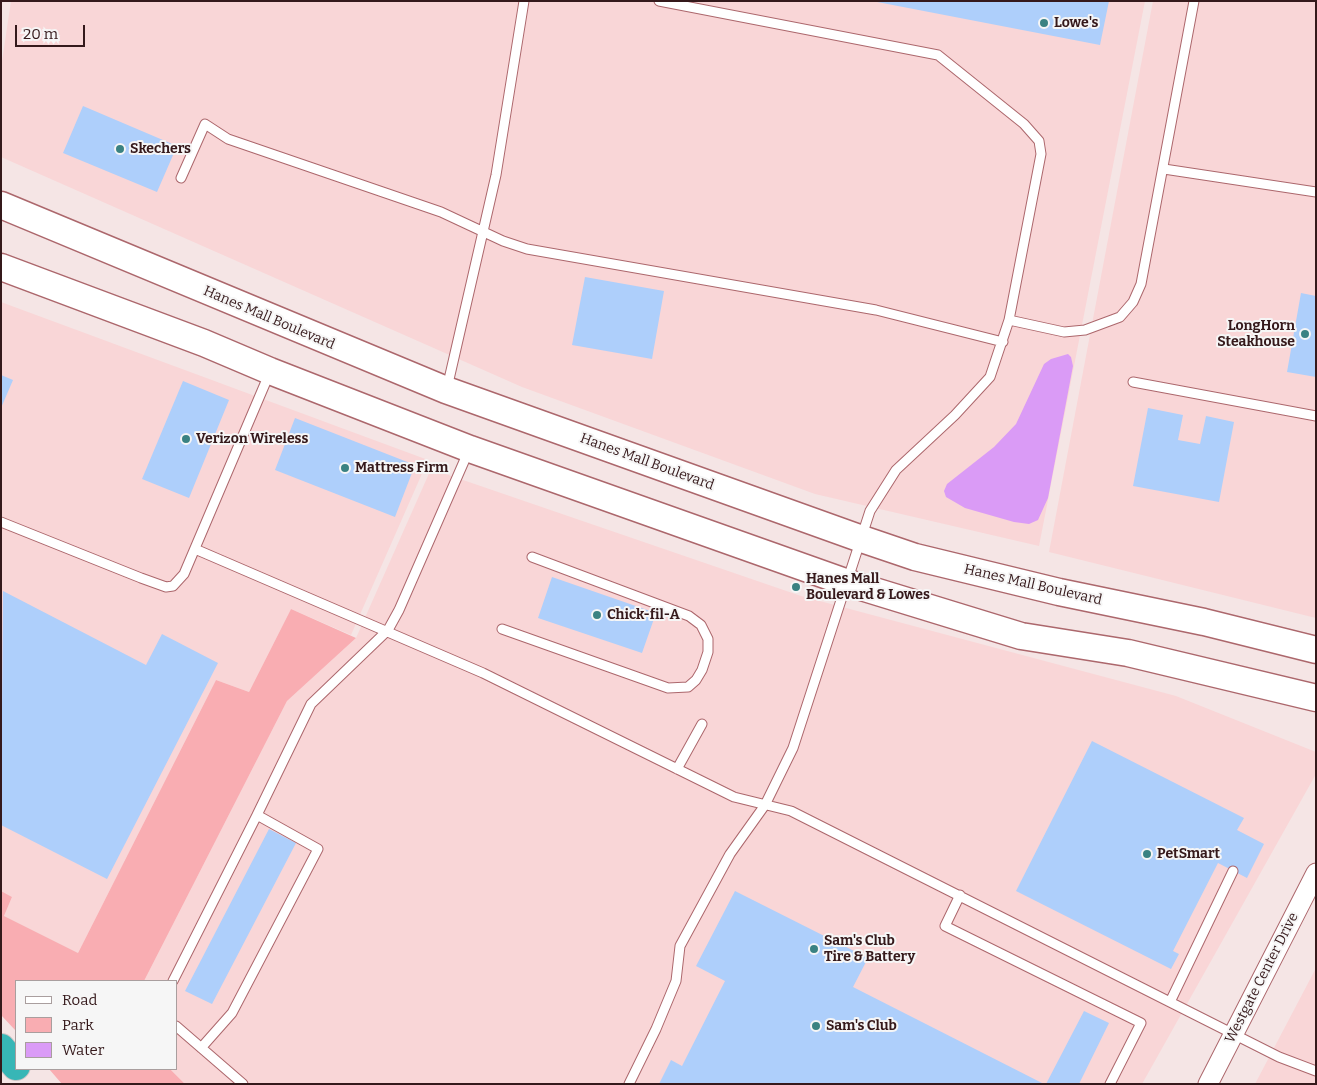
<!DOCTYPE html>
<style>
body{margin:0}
#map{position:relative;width:1317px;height:1085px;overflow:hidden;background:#f5e5e5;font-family:Bitter,serif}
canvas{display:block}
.frame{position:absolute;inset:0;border:2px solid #35191b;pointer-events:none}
.legend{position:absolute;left:15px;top:980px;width:162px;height:90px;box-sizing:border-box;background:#f6f6f6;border:1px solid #a99e9e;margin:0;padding:6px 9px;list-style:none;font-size:15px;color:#35191b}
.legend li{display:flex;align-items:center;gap:10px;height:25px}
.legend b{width:25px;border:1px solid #a99e9e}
.scale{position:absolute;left:15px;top:25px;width:70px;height:22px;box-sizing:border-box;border:2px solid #35191b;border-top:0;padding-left:6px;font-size:15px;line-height:18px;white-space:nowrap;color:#35191b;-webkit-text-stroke:4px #f6f6f6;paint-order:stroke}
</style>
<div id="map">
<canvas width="1317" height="1085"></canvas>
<div class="frame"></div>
<ul class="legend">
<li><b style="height:6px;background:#fff"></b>Road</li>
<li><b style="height:14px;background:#f9adb2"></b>Park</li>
<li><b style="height:14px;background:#da9bf6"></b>Water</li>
</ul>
<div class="scale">20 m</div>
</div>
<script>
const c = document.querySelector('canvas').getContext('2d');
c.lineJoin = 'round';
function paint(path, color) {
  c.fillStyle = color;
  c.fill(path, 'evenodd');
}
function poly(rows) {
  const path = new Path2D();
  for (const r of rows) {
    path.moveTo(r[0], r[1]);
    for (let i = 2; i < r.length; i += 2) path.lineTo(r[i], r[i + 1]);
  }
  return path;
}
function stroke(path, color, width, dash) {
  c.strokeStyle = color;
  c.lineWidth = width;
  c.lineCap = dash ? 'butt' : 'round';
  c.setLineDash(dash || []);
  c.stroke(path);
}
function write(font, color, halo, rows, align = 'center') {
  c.font = font + ' Bitter,serif';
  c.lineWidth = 4;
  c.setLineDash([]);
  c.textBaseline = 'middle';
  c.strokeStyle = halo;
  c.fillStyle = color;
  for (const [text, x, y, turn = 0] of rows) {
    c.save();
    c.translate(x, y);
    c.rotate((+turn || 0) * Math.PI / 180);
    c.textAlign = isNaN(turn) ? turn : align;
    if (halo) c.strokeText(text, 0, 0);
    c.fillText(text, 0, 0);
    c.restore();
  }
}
paint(poly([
 [11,1,1145,1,1039,546,815,494,522,387,1,157,1,68],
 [1153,1,1316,1,1316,618,1049,552],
 [1,302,428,460,351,635,291,609,249,692,216,680,78,953,4,916,12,897,1,891],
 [431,469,801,596,1176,696,1316,752,1316,774,1142,1084,185,1084,170,1069,176,1069,176,981,144,981,287,701,356,638],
 [1316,968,1316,1084,1255,1084]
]), '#f9d6d7');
paint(poly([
 [291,609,356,638,287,701,144,981,16,981,16,1031,1,1015,1,891,12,897,4,916,78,953,216,680,249,692],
 [49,1069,170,1069,185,1084,62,1084]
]), '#f9adb2');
paint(poly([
 [1068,354,1071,357,1073,366,1048,498,1038,520,1029,524,1014,522,965,508,946,497,944,491,947,484,994,447,1016,424,1044,364,1051,359]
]), '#da9bf6');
paint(poly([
 [872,1,1109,1,1100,45],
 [83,106,177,146,157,192,63,153],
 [585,277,664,291,652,359,572,345],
 [1301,293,1316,296,1316,377,1287,372],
 [1,375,13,380,1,408],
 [183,381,229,400,189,498,142,479],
 [1148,408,1183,415,1178,440,1200,444,1206,416,1234,422,1219,502,1133,486],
 [295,418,415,465,395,517,275,470],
 [552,577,656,613,642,653,538,618],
 [3,591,146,665,162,634,218,663,107,879,1,825],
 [1092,741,1244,818,1237,830,1264,844,1247,878,1218,863,1173,951,1179,954,1171,969,1016,891],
 [269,829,296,843,212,1004,185,991],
 [735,891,868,958,853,987,1044,1084,659,1084,671,1060,682,1066,725,981,696,966],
 [1084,1011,1109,1023,1079,1084,1046,1084]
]), '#aecffb');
const service = poly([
 [1164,169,1316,192],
 [181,178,205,124,228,139,441,212,503,241,527,249,876,310,1003,342],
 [1009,320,1064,332,1085,330,1120,317,1133,302,1141,284,1194,1],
 [1133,382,1316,416],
 [447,388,496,175,524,1],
 [1,522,141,578,166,587,173,586,184,574,270,372],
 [195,549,483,673,734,797,791,811,1279,1057,1316,1071],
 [502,629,668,688,688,687,696,680,702,670,708,652,708,639,701,625,689,616,532,557],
 [677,769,702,724],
 [257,815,311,704,388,630,399,610,469,450],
 [960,895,945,926,1141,1023,1110,1084],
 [173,981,257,815,318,849,232,1013,201,1048],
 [1170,1002,1233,871],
 [176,1026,243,1084],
 [629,1084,656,1029,676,981,680,946,730,854,765,805,793,748,870,511,896,470,955,415,990,377,1009,320,1041,154,1039,141,1024,124,938,55,659,1]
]);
const minor = poly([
 [1208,1084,1316,873]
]);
const secondary = poly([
 [1,205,446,390,859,538,915,557,1059,592,1204,622,1316,650],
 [1,267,204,343,270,371,470,449,845,582,1021,636,1128,653,1316,698]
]);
const motorway = poly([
 [1,1048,16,1066]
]);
stroke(service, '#ac676c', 11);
stroke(minor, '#ac676c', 21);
stroke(secondary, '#ac676c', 29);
stroke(motorway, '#cac3c4', 30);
stroke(service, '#fff', 9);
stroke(minor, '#fff', 19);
stroke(secondary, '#fff', 26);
stroke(motorway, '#37b6b6', 28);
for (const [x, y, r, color] of [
 [1044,23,5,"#3a8282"],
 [120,149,5,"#3a8282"],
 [1305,334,5,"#3a8282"],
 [186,439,5,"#3a8282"],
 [345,468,5,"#3a8282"],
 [796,587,5,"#3a8282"],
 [597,615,5,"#3a8282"],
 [1147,854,5,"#3a8282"],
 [814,949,5,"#3a8282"],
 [816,1026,5,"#3a8282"]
]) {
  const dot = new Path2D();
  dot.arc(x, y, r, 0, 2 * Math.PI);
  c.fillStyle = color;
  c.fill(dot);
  stroke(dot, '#f6f6f6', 2);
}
write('bold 14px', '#35191b', '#f6f6f6', [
 ["Lowe's",1054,23],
 ["Skechers",130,149],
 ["LongHorn",1295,326,"right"],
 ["Steakhouse",1295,342,"right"],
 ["Verizon Wireless",196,439],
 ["Mattress Firm",355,468],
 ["Hanes Mall",806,579],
 ["Boulevard & Lowes",806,595],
 ["Chick-fil-A",607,615],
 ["PetSmart",1157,854],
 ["Sam's Club",824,941],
 ["Tire & Battery",824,957],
 ["Sam's Club",826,1026]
], 'left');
write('14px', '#35191b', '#f6f6f6', [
 ["Hanes Mall Boulevard",269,318,23],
 ["Hanes Mall Boulevard",647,462,20],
 ["Hanes Mall Boulevard",1033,585,13],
 ["Westgate Center Drive",1262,978,-63]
]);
</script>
